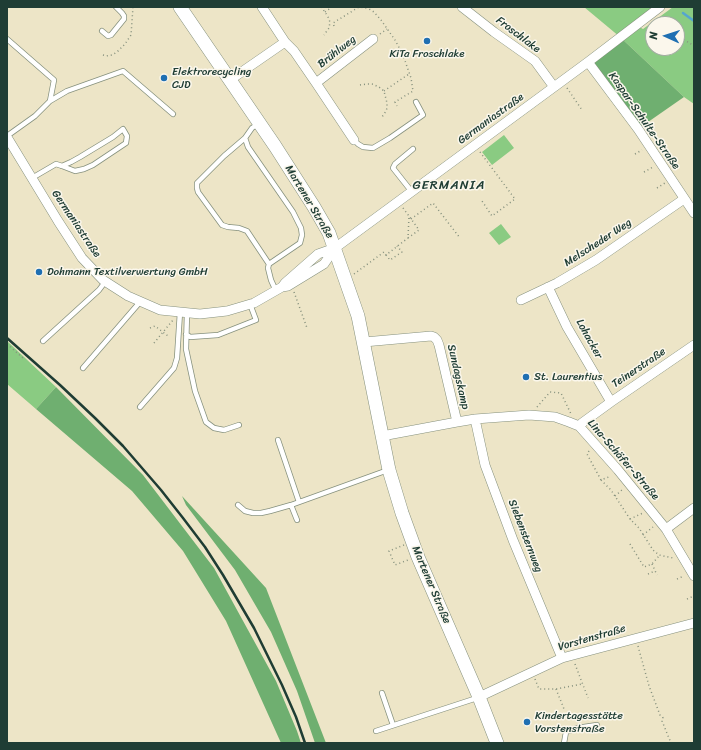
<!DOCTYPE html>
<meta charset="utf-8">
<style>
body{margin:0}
#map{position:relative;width:701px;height:750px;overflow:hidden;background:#ede5c7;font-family:Sriracha,sans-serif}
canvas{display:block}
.frame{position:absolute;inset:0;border:8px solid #1f3d34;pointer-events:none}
.north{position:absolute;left:645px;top:16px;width:40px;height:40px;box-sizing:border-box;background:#fbf7ec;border:1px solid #a3ada2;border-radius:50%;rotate:273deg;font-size:11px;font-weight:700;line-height:16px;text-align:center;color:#1f3d34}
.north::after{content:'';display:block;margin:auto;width:14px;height:18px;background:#1f6fb2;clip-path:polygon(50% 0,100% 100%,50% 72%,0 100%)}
</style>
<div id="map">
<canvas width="701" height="750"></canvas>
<div class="frame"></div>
<div class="north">N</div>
</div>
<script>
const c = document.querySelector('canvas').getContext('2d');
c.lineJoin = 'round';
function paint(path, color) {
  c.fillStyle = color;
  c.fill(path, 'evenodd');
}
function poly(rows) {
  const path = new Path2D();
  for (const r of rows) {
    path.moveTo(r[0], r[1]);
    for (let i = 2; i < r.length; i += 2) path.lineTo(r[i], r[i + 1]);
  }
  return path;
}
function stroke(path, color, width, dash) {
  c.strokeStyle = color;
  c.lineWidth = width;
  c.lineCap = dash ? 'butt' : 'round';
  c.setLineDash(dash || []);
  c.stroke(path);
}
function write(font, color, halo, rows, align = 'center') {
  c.font = font + ' Sriracha,sans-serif';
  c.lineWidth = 3;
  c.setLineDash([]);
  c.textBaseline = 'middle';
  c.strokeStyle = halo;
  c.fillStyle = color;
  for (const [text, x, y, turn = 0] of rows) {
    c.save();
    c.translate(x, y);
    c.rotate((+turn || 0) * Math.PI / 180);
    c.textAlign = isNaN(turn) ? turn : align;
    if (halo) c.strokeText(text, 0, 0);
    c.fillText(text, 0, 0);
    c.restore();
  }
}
paint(poly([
 [584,7,660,7,636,25,643,29,673,7,694,7,694,104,684,97,620,37],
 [653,24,677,24,677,48,653,48],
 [504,135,514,148,492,165,482,152],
 [501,224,511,237,499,245,489,233],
 [7,341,56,387,36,409,7,384]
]), '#8acb82');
paint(poly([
 [620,37,684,97,638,129,588,62],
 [56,387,143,475,214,568,276,681,297,731,301,743,281,743,226,621,183,551,132,491,36,409],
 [182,496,266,588,326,743,315,743,297,691,271,632,235,570,186,505]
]), '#6faf70');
stroke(poly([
 [683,13,694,21]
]), '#55a5cf', 2.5);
const lane = poly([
 [102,31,108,36,111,35,124,19,124,16,122,13,116,7],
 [7,39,54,80,50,101,35,116,7,136],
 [50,101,67,91,123,71,173,114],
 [258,124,252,128,245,138,248,147,293,212,301,228,302,235,300,243,269,264,268,268,271,280,276,291],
 [245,138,224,156,197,183,197,188,198,192,222,225,228,227,239,228,247,231,269,264],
 [354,140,358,144,363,147,373,148,390,138,423,115,416,102],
 [32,178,56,164,62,166,75,171,84,169,93,165,126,143,127,136,123,129,113,137,80,157,71,162,62,166],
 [412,192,393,168,395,164,413,149],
 [187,313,186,349,195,391,206,422,214,428,224,430,239,425],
 [186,334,190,337,218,335,256,320,250,304],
 [43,341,99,290,105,282],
 [83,368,140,302],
 [140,407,174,368,177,358,180,312],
 [278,440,299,502],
 [238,505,245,511,253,513,261,513,270,511,291,505,388,470],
 [291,505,297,520],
 [382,693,393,725],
 [376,731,477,698],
 [564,743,566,732,577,728,597,725]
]);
const street = poly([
 [262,7,285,42,294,51,316,83,354,140],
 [462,7,494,32,535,61,554,87],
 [588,62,638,129,694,213],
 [230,80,285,42],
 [316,83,373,39],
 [7,137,58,221,82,258,103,280,128,296,160,310,200,314,227,311,254,303,282,287,288,286,324,264,335,248],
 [282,287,285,283,318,254,335,248,588,62,660,7],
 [548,287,567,327,611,402],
 [521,300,557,283,596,260,684,199],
 [364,342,431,336,434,337,437,340,439,345,457,422],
 [475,419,485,465,513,540,562,658],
 [579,426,582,423,611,402,694,345],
 [382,436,457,422,475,419,529,415,555,417,569,422,579,426,618,470,666,529,694,576],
 [666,529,694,508],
 [479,697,562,658,694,623]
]);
const secondary = poly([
 [180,7,275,146,314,207,329,233,358,316,389,470,402,513,418,557,479,697,497,743]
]);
stroke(lane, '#86917e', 6);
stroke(street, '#86917e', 10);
stroke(secondary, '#86917e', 14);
stroke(poly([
 [321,7,325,12,328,17,330,22,329,28,324,35],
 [366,7,374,12,381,20,395,40,403,55,411,78,413,91,395,102,397,106],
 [325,12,332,7],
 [656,20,662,24],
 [334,26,333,23,359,7,367,8],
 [380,34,387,29],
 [677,35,694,46],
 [103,55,106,56,112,55,117,52,125,44,131,35,133,7],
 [360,85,367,84,372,84,379,87,384,91,387,103,387,108,386,111,382,117],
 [567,88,582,110],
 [384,91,409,74],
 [480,152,515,199,492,216,482,201],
 [635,154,642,150],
 [644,172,653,167],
 [657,188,665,183],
 [403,208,409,216,408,238,419,230,409,216],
 [411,219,433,203,460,238],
 [386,255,390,260,402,252,397,246],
 [354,274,384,252,386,255,408,238],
 [294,292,307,328],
 [150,328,155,326,168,336],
 [154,343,173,320],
 [7,344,23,358],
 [537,407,550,392,561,393,571,414],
 [589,451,587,454,601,480,611,476],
 [601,480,611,490,630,519,639,528,653,550,659,555,673,558],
 [615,496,623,489],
 [630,519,643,513],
 [643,535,653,527],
 [630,544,644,567,652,564,659,556],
 [404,545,389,551,395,565,408,560],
 [652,564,657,575],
 [648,574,655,571],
 [677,579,684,576],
 [687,599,694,596],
 [638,646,649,686,660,715,662,716,663,718,662,721,671,743],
 [575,664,588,698],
 [535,679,539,689,556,689,582,684],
 [556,689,564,709]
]), '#86917e', 1.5, [1, 3]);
stroke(lane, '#fff', 4.5);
stroke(street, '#fff', 9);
stroke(secondary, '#fff', 13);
stroke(poly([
 [7,338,60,385,95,418,123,446,161,490,183,518,205,547,223,575,254,628,282,685,296,717,305,743]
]), '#1f3d34', 2.5);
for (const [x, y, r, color] of [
 [427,41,4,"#1f6fb2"],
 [164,78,4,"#1f6fb2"],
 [39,272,4,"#1f6fb2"],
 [526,377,4,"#1f6fb2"],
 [527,722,4,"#1f6fb2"]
]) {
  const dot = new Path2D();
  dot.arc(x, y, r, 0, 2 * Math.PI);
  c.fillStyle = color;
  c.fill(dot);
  stroke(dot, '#fbf7ec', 1.5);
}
write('11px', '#1f3d34', '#fbf7ec', [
 ["Froschlake",518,35,37],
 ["Brühlweg",337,52,-38],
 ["Germaniastraße",491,119,-36],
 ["Kaspar-Schulte-Straße",644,121,55],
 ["Martener Straße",309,202,59],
 ["Germaniastraße",76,224,56],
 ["Melscheder Weg",598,243,-33],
 ["Lohacker",589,339,61],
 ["Teinerstraße",639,368,-34],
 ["Sundagskamp",458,377,77],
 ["Lina-Schäfer-Straße",623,460,49],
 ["Siebensternweg",525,536,69],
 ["Martener Straße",431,585,67],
 ["Vorstenstraße",592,638,-16]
]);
write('11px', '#1f3d34', '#fbf7ec', [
 ["KiTa Froschlake",427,54,"center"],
 ["Elektrorecycling",172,72],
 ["CJD",172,85],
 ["Dohmann Textilverwertung GmbH",47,272],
 ["St. Laurentius",534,377],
 ["Kindertagesstätte",535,716],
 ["Vorstenstraße",535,729]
], 'left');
c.letterSpacing = '1px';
write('13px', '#1f3d34', '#fbf7ec', [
 ["GERMANIA",449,186]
]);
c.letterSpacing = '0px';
</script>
